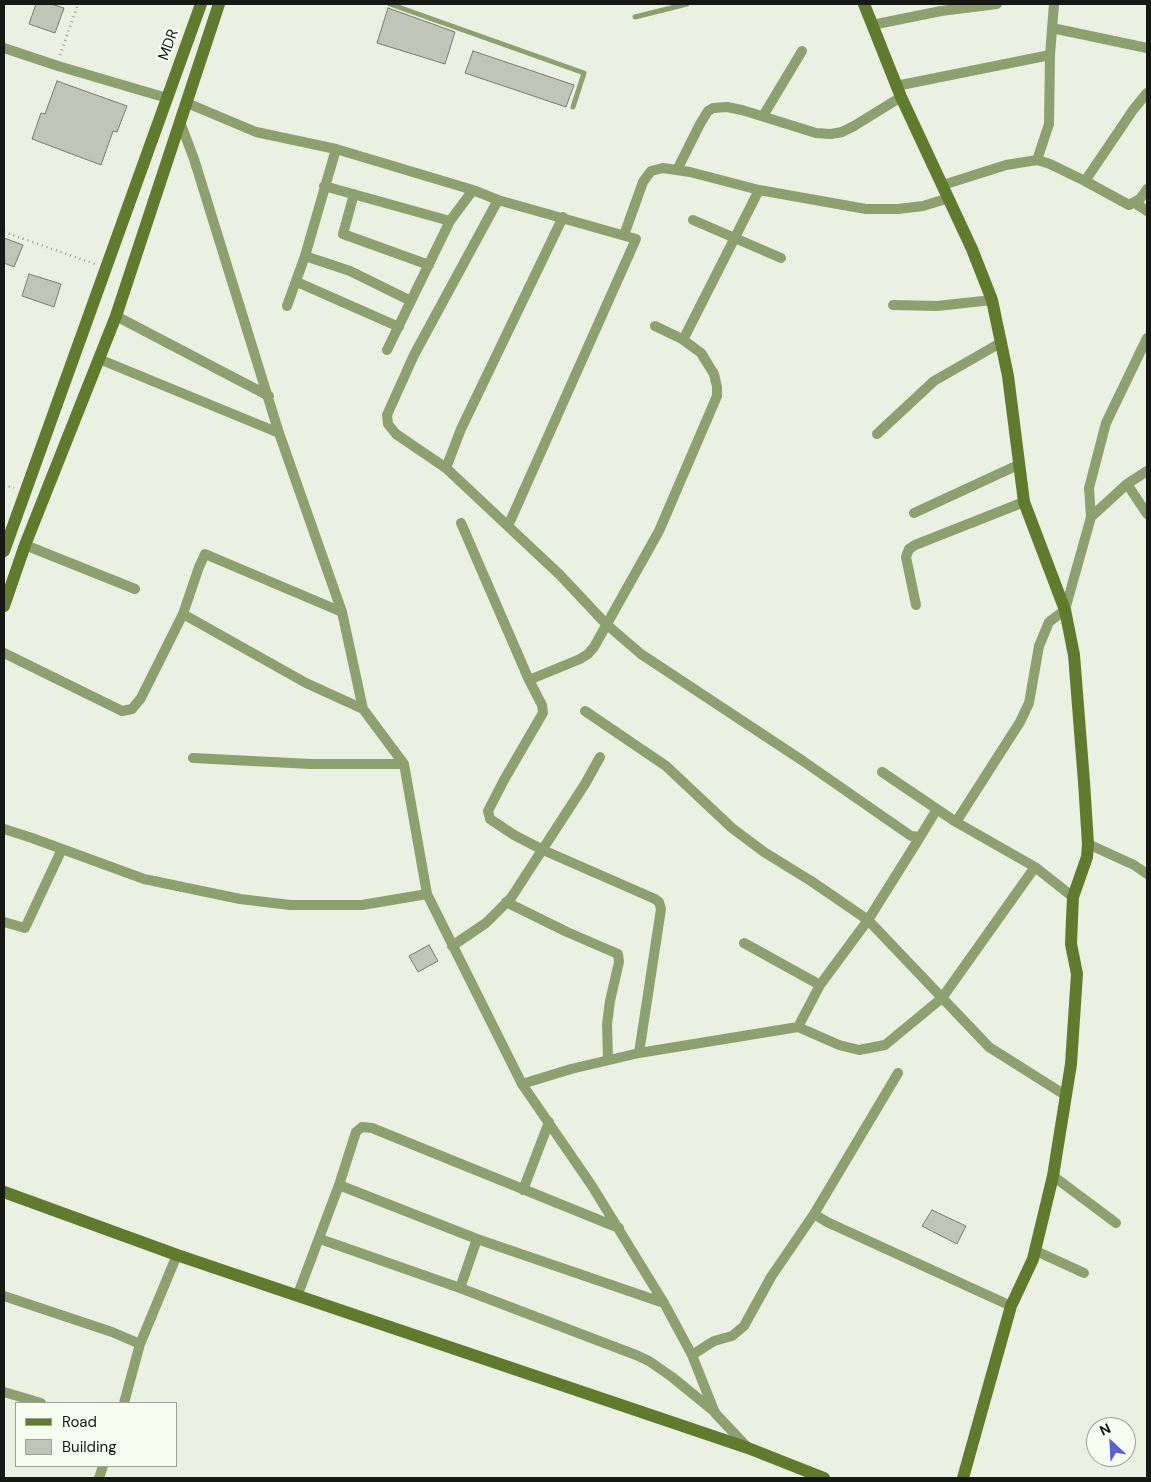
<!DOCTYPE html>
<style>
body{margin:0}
#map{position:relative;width:1151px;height:1482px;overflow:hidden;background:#eaf0e2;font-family:"DM Sans",sans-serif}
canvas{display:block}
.frame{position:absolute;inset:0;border:5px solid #161813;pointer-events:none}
.legend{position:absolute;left:15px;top:1402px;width:162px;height:65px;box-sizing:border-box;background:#f7fdf0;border:1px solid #9da198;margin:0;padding:6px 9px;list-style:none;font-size:15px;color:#161813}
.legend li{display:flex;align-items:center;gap:10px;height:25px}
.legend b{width:25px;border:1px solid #9da198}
.north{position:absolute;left:1086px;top:1417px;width:50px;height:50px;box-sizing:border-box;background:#f7fdf0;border:1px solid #9da198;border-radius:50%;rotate:335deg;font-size:14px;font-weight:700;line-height:20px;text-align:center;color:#161813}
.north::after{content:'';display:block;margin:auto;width:18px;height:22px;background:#5960d7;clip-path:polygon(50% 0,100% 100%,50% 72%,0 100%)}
</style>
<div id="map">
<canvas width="1151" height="1482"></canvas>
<div class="frame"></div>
<ul class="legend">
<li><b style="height:6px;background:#607b2e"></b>Road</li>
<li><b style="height:14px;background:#c0c5b8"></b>Building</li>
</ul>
<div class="north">N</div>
</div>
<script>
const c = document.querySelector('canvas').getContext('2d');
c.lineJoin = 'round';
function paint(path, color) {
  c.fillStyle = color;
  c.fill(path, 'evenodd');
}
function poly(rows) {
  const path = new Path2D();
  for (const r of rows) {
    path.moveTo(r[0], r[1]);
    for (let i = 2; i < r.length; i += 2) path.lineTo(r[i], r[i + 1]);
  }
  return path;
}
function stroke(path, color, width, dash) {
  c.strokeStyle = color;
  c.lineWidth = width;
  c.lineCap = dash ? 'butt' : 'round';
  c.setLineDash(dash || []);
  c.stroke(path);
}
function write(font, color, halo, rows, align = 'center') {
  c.font = font + ' "DM Sans",sans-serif';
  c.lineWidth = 5;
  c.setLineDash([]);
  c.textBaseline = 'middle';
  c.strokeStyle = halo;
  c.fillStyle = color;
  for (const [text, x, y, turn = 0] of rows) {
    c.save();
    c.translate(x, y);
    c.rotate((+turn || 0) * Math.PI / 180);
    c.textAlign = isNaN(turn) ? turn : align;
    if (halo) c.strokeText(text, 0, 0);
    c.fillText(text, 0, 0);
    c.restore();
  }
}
const building = poly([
 [36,4,51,4,64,8,55,33,29,24,36,4],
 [388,8,455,32,445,64,377,43,388,8],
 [473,51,574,85,566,107,465,73,473,51],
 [57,81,127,106,117,132,113,131,101,165,32,139,41,113,45,114,57,81],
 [4,238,23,245,14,267,4,263,4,238],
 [29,274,61,284,54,307,22,296,29,274],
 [429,945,438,961,418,972,409,956,429,945],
 [932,1210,966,1226,957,1244,922,1226,932,1210]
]);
paint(building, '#c0c5b8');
stroke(building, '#787d71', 1);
stroke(poly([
 [60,55,78,4],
 [4,232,95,264],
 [4,485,14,488]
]), '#969a90', 2.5, [1, 4]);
stroke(poly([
 [390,4,584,73,573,107],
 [635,17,687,4]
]), '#8da170', 5);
stroke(poly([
 [872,25,941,11,997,4],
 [1052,28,1147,48],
 [4,48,58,66,167,98],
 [896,86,1050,55,1054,4],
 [1147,93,1133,110,1085,181,1129,205,1140,199,1147,189],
 [187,103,256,132,336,149,473,190,498,200,636,239,508,526],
 [763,116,802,51],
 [180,122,194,159,279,433,342,612,363,709,404,764,427,894,522,1084,592,1186,664,1303,692,1355,715,1413,748,1448],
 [1037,160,1049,124,1050,55],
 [677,170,700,124,708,111,713,108,727,107,742,110,816,133,831,134,842,132,854,126,901,97],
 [943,185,1006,165,1037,160,1050,164,1085,181],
 [324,186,450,221],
 [354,194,343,234,429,265],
 [498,200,414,355,387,415,388,424,396,434,446,468,461,429,563,217],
 [1135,203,1147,211],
 [693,220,781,258],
 [624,235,643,182,651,171,663,168,690,172,759,190,866,209,898,209,923,206,949,198],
 [305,256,350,271,411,301],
 [297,282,399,327],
 [893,305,937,306,992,300],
 [287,306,305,256,336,149],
 [116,316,269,396],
 [683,340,759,190],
 [387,350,450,221,473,190],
 [99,359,279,433],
 [877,434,934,381,1002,342],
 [446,468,560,575,606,624,641,654,803,761,911,836,920,837,937,809],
 [1127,484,1147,514],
 [914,513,1018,465],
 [1091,517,1089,488,1106,423,1147,338],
 [461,523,529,680,542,705,543,713,540,718,504,780,488,811,490,819,514,835,543,850,655,899,659,902,661,909,639,1053],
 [25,545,135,589],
 [916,605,906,557,909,549,915,545,1024,502],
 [183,614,306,683,363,709],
 [4,653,122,711,132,709,141,698,183,614,199,567,205,554,342,612],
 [529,680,580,659,588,654,594,647,659,531,717,396,717,387,714,374,701,353,682,339,655,326],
 [585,711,666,766,732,828,764,852,811,881,868,920,989,1047,1065,1095],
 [193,758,311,764,404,764],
 [882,772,956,822,1035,867,1073,897],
 [956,822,1020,722,1029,703,1039,646,1049,622,1065,610,1091,517,1127,484,1147,471],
 [4,829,32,838,144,879,240,899,290,905,362,905,427,894],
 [1088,844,1134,865,1147,874],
 [506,902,567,932,618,954,619,962,610,1001,607,1024,608,1060],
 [4,922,25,928,62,849],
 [744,943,820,985],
 [452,946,486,923,511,898,585,784,600,757],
 [798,1027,820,985,868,920,920,837],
 [898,1073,814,1214,827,1222,1011,1306],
 [522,1084,571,1069,639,1053,798,1027,839,1045,859,1050,885,1045,942,998,1035,867],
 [1053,1176,1116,1223],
 [339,1185,477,1239,664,1303],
 [523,1190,549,1122],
 [320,1239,460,1288,636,1355,649,1361,672,1377,715,1412],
 [1036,1251,1084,1273],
 [460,1288,477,1239],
 [298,1294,339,1185,356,1132,362,1127,372,1128,619,1228],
 [4,1296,112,1332,140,1344],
 [692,1355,714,1341,732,1336,744,1326,771,1277,814,1214],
 [4,1392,41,1403],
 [124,1403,140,1344,177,1255],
 [99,1478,103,1466]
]), '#8da170', 10);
stroke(poly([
 [864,4,901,97,972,249,992,300,1008,376,1024,502,1065,610,1074,655,1084,782,1088,844,1087,857,1073,897,1072,919,1071,944,1077,974,1071,1064,1053,1176,1033,1259,1011,1306,963,1478],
 [4,551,201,4],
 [4,606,25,545,116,316,219,4],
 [4,1192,177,1255,748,1448,824,1478]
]), '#607b2e', 12);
write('15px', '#161813', '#f7fdf0', [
 ["MDR",169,45,-70]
]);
</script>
